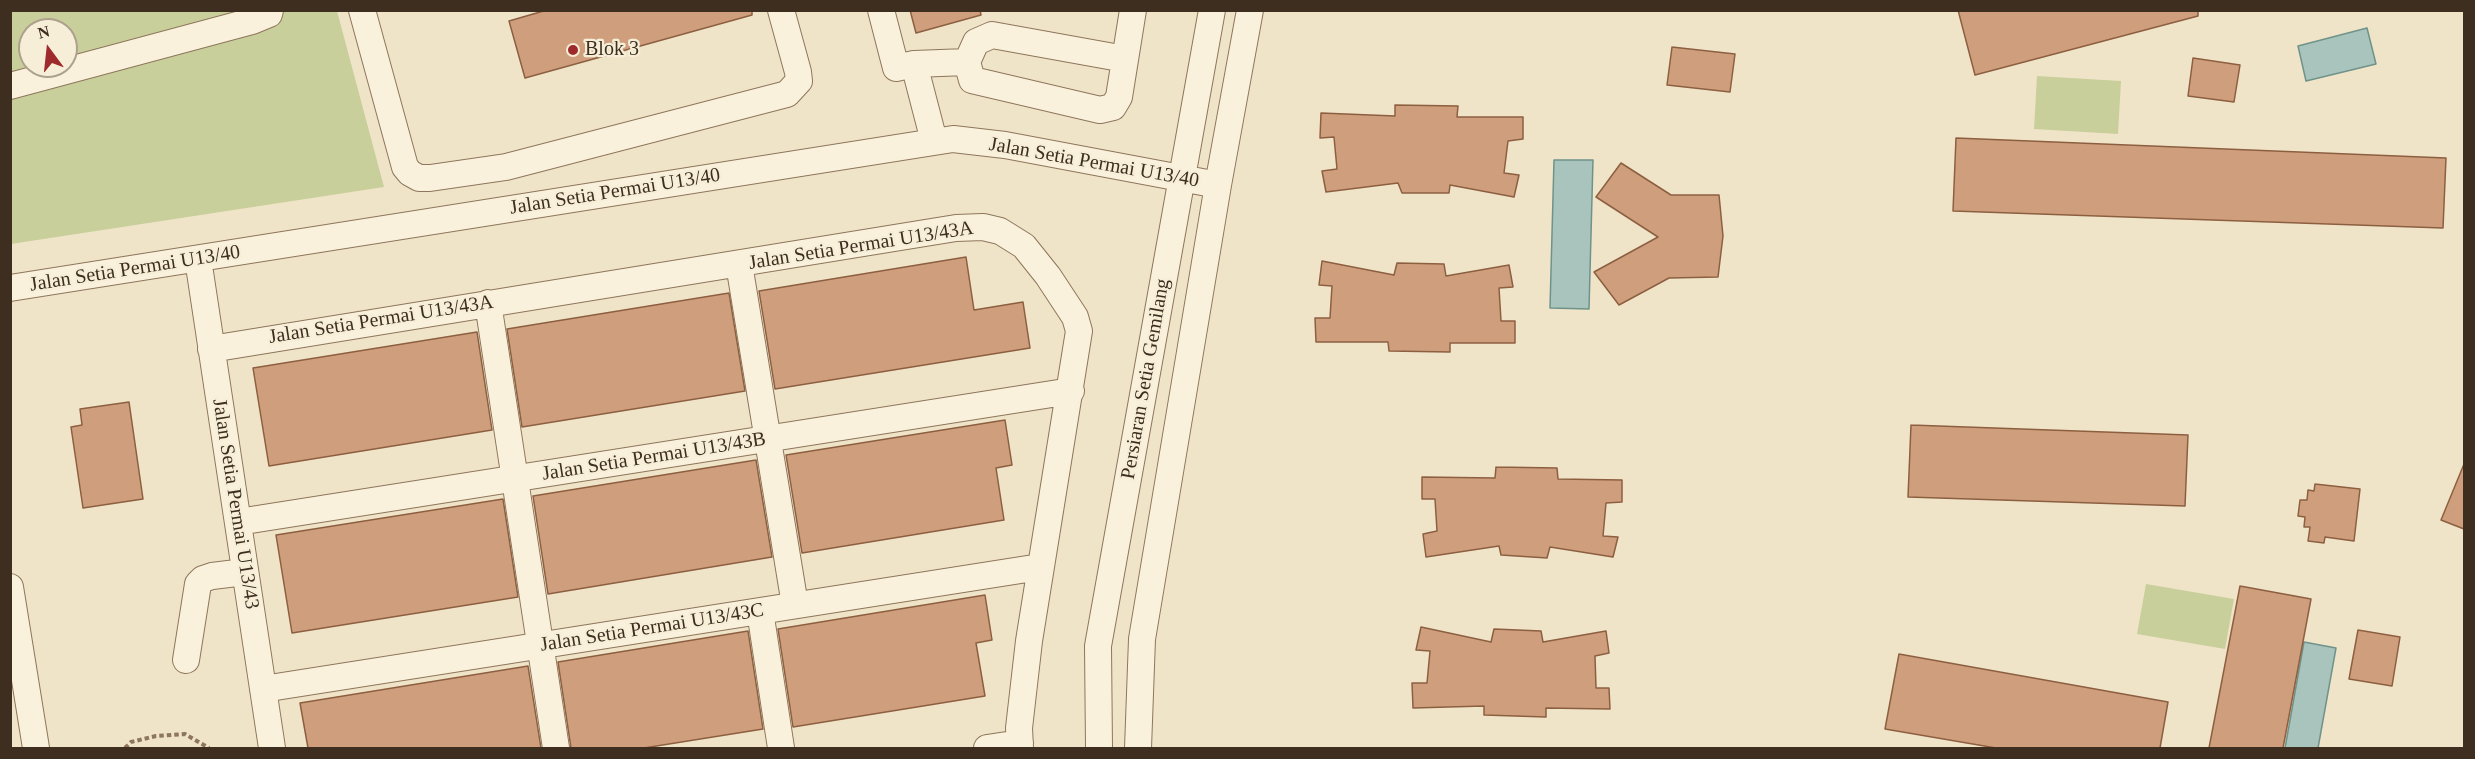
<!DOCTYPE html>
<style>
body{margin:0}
#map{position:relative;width:2475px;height:759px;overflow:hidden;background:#f0e4c8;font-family:"Times New Roman",serif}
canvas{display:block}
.frame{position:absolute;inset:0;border:12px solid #3d2e20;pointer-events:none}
.north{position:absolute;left:18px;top:18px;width:60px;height:60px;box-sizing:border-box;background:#f7eed8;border:2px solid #ada18e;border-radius:50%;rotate:345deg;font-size:16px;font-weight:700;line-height:24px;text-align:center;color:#3d2e20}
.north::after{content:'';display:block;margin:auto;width:21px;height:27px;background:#9e2a2b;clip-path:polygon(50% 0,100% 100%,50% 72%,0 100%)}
</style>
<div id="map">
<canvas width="2475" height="759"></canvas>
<div class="frame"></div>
<div class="north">N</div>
</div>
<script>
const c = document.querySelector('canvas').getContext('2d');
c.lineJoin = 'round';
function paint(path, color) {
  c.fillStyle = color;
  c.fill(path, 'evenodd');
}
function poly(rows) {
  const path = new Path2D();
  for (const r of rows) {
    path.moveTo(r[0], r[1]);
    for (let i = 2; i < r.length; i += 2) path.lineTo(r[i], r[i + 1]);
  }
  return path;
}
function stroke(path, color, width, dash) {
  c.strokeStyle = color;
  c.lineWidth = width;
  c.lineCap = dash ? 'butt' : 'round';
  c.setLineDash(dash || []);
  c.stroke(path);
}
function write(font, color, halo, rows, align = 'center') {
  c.font = font + ' "Times New Roman",serif';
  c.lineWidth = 4.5;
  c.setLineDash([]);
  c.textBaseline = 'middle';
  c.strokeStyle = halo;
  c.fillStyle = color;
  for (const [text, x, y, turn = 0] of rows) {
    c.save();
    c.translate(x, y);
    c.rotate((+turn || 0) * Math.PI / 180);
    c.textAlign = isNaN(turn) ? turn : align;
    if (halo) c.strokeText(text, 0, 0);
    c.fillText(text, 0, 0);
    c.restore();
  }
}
paint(poly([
 [11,11,337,11,384,187,11,244],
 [30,30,66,30,66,66,30,66],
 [2037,76,2121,81,2118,134,2034,129],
 [2146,584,2234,599,2225,649,2137,634]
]), '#c9cf9b');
const water = poly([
 [2367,28,2376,64,2306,81,2298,46,2367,28],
 [1554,160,1593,160,1589,309,1550,308,1554,160],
 [2304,642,2336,648,2318,748,2285,748,2304,642]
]);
paint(water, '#a9c4bc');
stroke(water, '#6f938a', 1.5);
const building = poly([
 [547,10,752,10,752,15,525,78,509,21,547,10],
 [910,10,980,10,981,15,916,33,910,10],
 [1958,10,2198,10,2198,16,1975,75,1958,10],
 [1672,47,1735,54,1730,92,1667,85,1672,47],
 [2193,58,2240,65,2234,102,2188,96,2193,58],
 [1395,105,1458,106,1457,117,1523,117,1523,139,1508,141,1504,173,1519,175,1514,197,1450,185,1449,193,1402,193,1398,183,1326,192,1322,171,1337,169,1334,137,1320,138,1321,113,1395,116,1395,105],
 [1956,138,2446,158,2443,228,1953,211,1956,138],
 [1621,163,1671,195,1719,195,1723,236,1718,277,1669,278,1619,305,1594,272,1658,237,1596,197,1621,163],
 [966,257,974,310,1023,302,1030,348,775,389,759,291,966,257],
 [1322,261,1394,275,1397,263,1444,264,1446,276,1509,265,1513,287,1499,288,1501,321,1515,321,1515,343,1450,343,1450,352,1389,351,1388,342,1316,342,1315,318,1330,318,1332,286,1319,285,1322,261],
 [729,293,745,391,522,427,507,329,729,293],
 [477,332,492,430,269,466,253,368,477,332],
 [129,402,143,499,83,508,71,427,82,425,80,409,129,402],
 [1005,420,1012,465,996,468,1004,520,802,553,786,455,1005,420],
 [1911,425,2188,435,2185,506,1908,497,1911,425],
 [756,460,772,557,548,594,533,496,756,460],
 [2464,464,2464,529,2441,520,2464,464],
 [1496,467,1557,468,1558,479,1622,480,1622,502,1606,503,1603,536,1618,537,1613,557,1550,547,1547,558,1501,555,1499,546,1426,557,1423,534,1437,531,1435,499,1422,499,1422,477,1495,478,1496,467],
 [2315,484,2360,489,2354,541,2325,537,2324,543,2308,541,2310,527,2304,527,2305,517,2298,516,2300,500,2307,500,2308,490,2314,491,2315,484],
 [503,499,518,597,292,633,276,535,503,499],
 [2240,586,2311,599,2283,748,2209,748,2240,586],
 [985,595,992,640,976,643,985,696,793,727,778,629,985,595],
 [1421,627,1491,642,1494,629,1541,631,1543,642,1606,631,1609,653,1595,656,1596,688,1609,688,1610,709,1546,708,1546,717,1484,715,1484,706,1413,708,1412,683,1427,683,1430,651,1416,650,1421,627],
 [2358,630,2400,637,2392,686,2349,679,2358,630],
 [748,631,763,729,644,748,571,748,558,662,748,631],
 [1899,654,2168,702,2160,748,1996,748,1885,729,1899,654],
 [528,666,541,748,308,748,300,703,528,666]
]);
paint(building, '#cf9f7d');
stroke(building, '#8d5f41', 1.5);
const minor = poly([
 [362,10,405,167,410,173,419,178,430,178,506,167,787,94,799,81,798,72,781,10],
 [881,10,896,68,914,64,967,62],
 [1125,59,992,35,976,42,967,62,972,80,1100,110,1113,107,1119,97,1133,10],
 [914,64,934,141],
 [10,86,252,21,269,14,270,10],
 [198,259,272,748],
 [739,264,795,605],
 [10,288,953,139,1005,145,1218,185],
 [488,303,556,748],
 [211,349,956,228,983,227,1000,231,1024,246,1048,276,1075,317,1079,331,1029,641,1019,728,1020,748],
 [238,522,1071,391],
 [10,587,36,748],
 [760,611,781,748],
 [186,660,198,584,203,579,212,576,245,572],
 [263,689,1040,567],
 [987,748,1020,743],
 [1099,748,1098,646,1212,10],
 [1138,748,1142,639,1218,185,1250,10]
]);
stroke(minor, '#8d765c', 28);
stroke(poly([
 [125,748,131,742,156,736,185,734,209,748]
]), '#8d765c', 4, [4.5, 3]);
stroke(minor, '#faf1dc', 26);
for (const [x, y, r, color] of [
 [573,50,6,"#9e2a2b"]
]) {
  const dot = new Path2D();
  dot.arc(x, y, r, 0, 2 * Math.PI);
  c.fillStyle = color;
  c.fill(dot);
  stroke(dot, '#f7eed8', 2);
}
write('20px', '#3d2e20', '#f7eed8', [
 ["Blok 3",585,50]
], 'left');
write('20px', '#3d2e20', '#f7eed8', [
 ["Jalan Setia Permai U13/40",1094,163,10],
 ["Jalan Setia Permai U13/40",615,192,-9],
 ["Jalan Setia Permai U13/43A",861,246,-9],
 ["Jalan Setia Permai U13/40",135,269,-9],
 ["Jalan Setia Permai U13/43A",381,320,-9],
 ["Persiaran Setia Gemilang",1146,379,-80],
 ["Jalan Setia Permai U13/43B",654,457,-9],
 ["Jalan Setia Permai U13/43",235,504,81],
 ["Jalan Setia Permai U13/43C",652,628,-9]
]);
</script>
